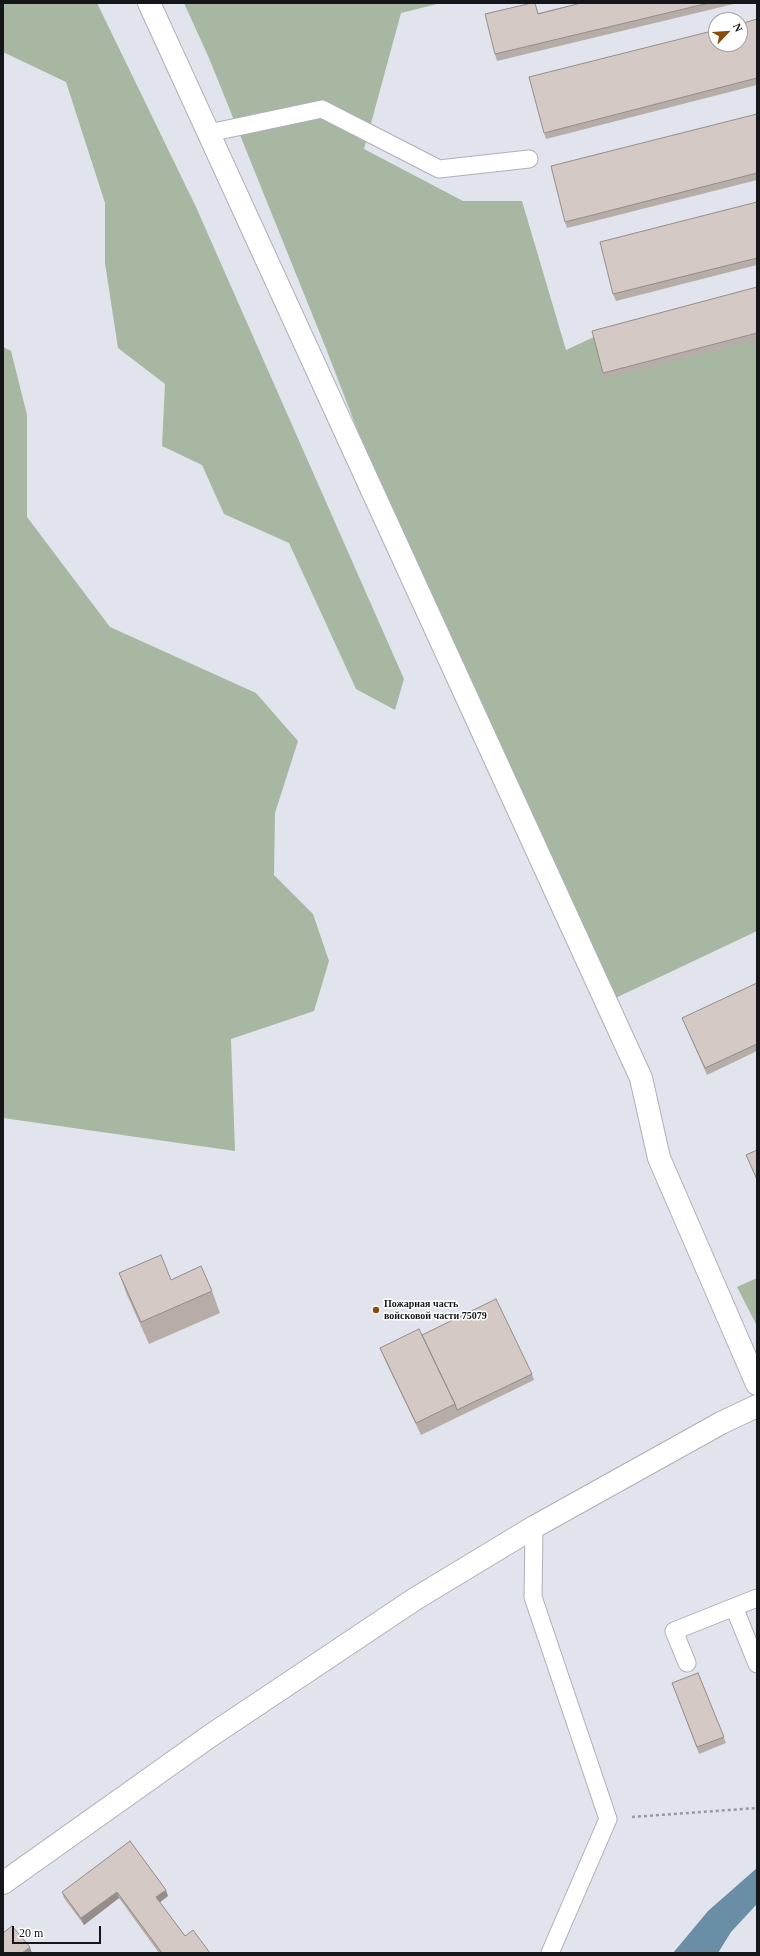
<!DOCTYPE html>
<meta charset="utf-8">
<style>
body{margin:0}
#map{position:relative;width:760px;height:1956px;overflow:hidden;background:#e1e3ed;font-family:"Times New Roman",serif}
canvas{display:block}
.frame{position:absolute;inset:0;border:4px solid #151619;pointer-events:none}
.north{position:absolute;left:708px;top:12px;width:40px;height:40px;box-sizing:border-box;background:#fff;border:1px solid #a1a2a3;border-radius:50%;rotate:65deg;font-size:11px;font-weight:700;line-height:16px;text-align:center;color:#151619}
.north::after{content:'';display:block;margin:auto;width:14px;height:18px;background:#894b0e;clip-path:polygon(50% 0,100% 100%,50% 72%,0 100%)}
.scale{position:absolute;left:12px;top:1926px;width:89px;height:18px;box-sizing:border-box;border:2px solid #151619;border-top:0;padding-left:5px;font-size:12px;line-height:14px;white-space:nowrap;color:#151619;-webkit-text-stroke:3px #fff;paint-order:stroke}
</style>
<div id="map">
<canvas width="760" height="1956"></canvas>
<div class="frame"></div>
<div class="north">N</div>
<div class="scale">20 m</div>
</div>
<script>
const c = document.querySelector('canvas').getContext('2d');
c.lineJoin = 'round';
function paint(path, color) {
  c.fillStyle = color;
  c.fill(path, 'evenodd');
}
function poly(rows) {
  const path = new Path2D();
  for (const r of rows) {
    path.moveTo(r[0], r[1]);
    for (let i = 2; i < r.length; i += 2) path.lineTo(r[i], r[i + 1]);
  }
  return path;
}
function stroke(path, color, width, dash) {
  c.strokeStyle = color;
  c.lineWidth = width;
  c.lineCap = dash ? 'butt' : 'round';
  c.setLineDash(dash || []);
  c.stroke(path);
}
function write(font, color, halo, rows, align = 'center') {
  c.font = font + ' "Times New Roman",serif';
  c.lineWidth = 3;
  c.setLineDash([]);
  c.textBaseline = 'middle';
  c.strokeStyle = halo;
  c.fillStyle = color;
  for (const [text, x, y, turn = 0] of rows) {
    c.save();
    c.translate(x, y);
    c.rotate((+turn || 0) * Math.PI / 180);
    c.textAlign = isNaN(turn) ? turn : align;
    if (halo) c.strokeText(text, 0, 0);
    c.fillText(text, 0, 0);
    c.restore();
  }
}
paint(poly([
 [3,3,97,3,196,207,404,679,395,710,356,689,289,543,224,514,202,465,162,446,165,384,118,348,105,263,105,203,66,82,3,52],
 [184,3,441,3,401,13,364,149,463,201,522,201,566,350,594,337,757,340,757,931,609,1001,357,429,327,351,209,58],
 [3,347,11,351,27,415,27,517,110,627,256,693,298,741,275,813,274,875,313,914,329,961,314,1011,231,1039,235,1151,3,1118],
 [757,1278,757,1326,737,1287]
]), '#a7b7a2');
paint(poly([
 [757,1868,757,1904,731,1932,718,1953,673,1953,708,1911]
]), '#6a8ea5');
const lane = poly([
 [209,133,322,109,439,169,529,159],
 [534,1527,533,1597,608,1819,550,1953],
 [734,1607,757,1664],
 [687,1663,674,1631,757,1598]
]);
const street = poly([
 [149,3,641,1078,659,1158,757,1384]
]);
const secondary = poly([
 [3,1883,210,1736,415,1599,534,1527,721,1423,757,1406]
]);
stroke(lane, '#aeb0b9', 19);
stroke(street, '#aeb0b9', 24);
stroke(secondary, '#aeb0b9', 24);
stroke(poly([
 [632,1817,757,1808]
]), '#9899a1', 2.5, [3, 3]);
stroke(lane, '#fff', 17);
stroke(street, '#fff', 22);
stroke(secondary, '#fff', 22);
paint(poly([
 [581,3,738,3,497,61,495,54,537,8,538,13],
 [757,19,757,85,546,139,544,133],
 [757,114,757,180,567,228,565,222],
 [757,202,757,265,616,301,613,294],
 [757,287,757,340,605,379,603,373],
 [757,983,757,1051,707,1075,682,1018],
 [757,1150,757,1181,751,1167,746,1155],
 [119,1273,171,1280,212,1291,220,1313,149,1344,127,1295],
 [380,1348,532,1374,534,1380,421,1435,385,1360],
 [698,1673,726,1743,699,1754,672,1683],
 [130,1841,168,1896,160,1902,185,1936,210,1953,159,1953,119,1898,84,1925,64,1898,62,1892]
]), '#b6ada9');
paint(poly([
 [166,1890,168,1896,159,1903,156,1897],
 [117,1892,119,1898,84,1925,81,1918],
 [30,1947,32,1953,22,1953]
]), '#948d8a');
const building = poly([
 [532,3,535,3,538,14,581,3,709,3,495,54,485,14,532,3],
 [757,19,757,78,544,133,529,77,716,30,716,44,740,44,740,24,757,19],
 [757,114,757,173,565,222,551,166,757,114],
 [757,202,757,258,613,294,600,242,757,202],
 [757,287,757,333,603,373,592,331,757,287],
 [757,983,757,1044,705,1068,682,1018,757,983],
 [757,1150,757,1179,746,1155,757,1150],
 [161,1255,171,1280,201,1266,212,1291,141,1322,119,1273,161,1255],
 [496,1299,532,1374,457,1410,455,1404,422,1335,496,1299],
 [419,1329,455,1404,416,1423,380,1348,419,1329],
 [698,1673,724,1737,697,1747,672,1683,698,1673],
 [130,1841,166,1890,156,1897,185,1936,193,1930,210,1953,162,1953,117,1892,81,1918,62,1892,130,1841],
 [12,1926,30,1947,22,1953,3,1953,3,1933,12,1926]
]);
paint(building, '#d4c9c5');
stroke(building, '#948d8a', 1);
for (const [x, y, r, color] of [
 [376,1310,4,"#894b0e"]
]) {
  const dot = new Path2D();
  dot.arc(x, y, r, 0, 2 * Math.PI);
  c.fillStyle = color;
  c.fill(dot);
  stroke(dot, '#fff', 1.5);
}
write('bold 10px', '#151619', '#fff', [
 ["Пожарная часть",384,1304],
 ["войсковой части 75079",384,1316]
], 'left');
</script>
